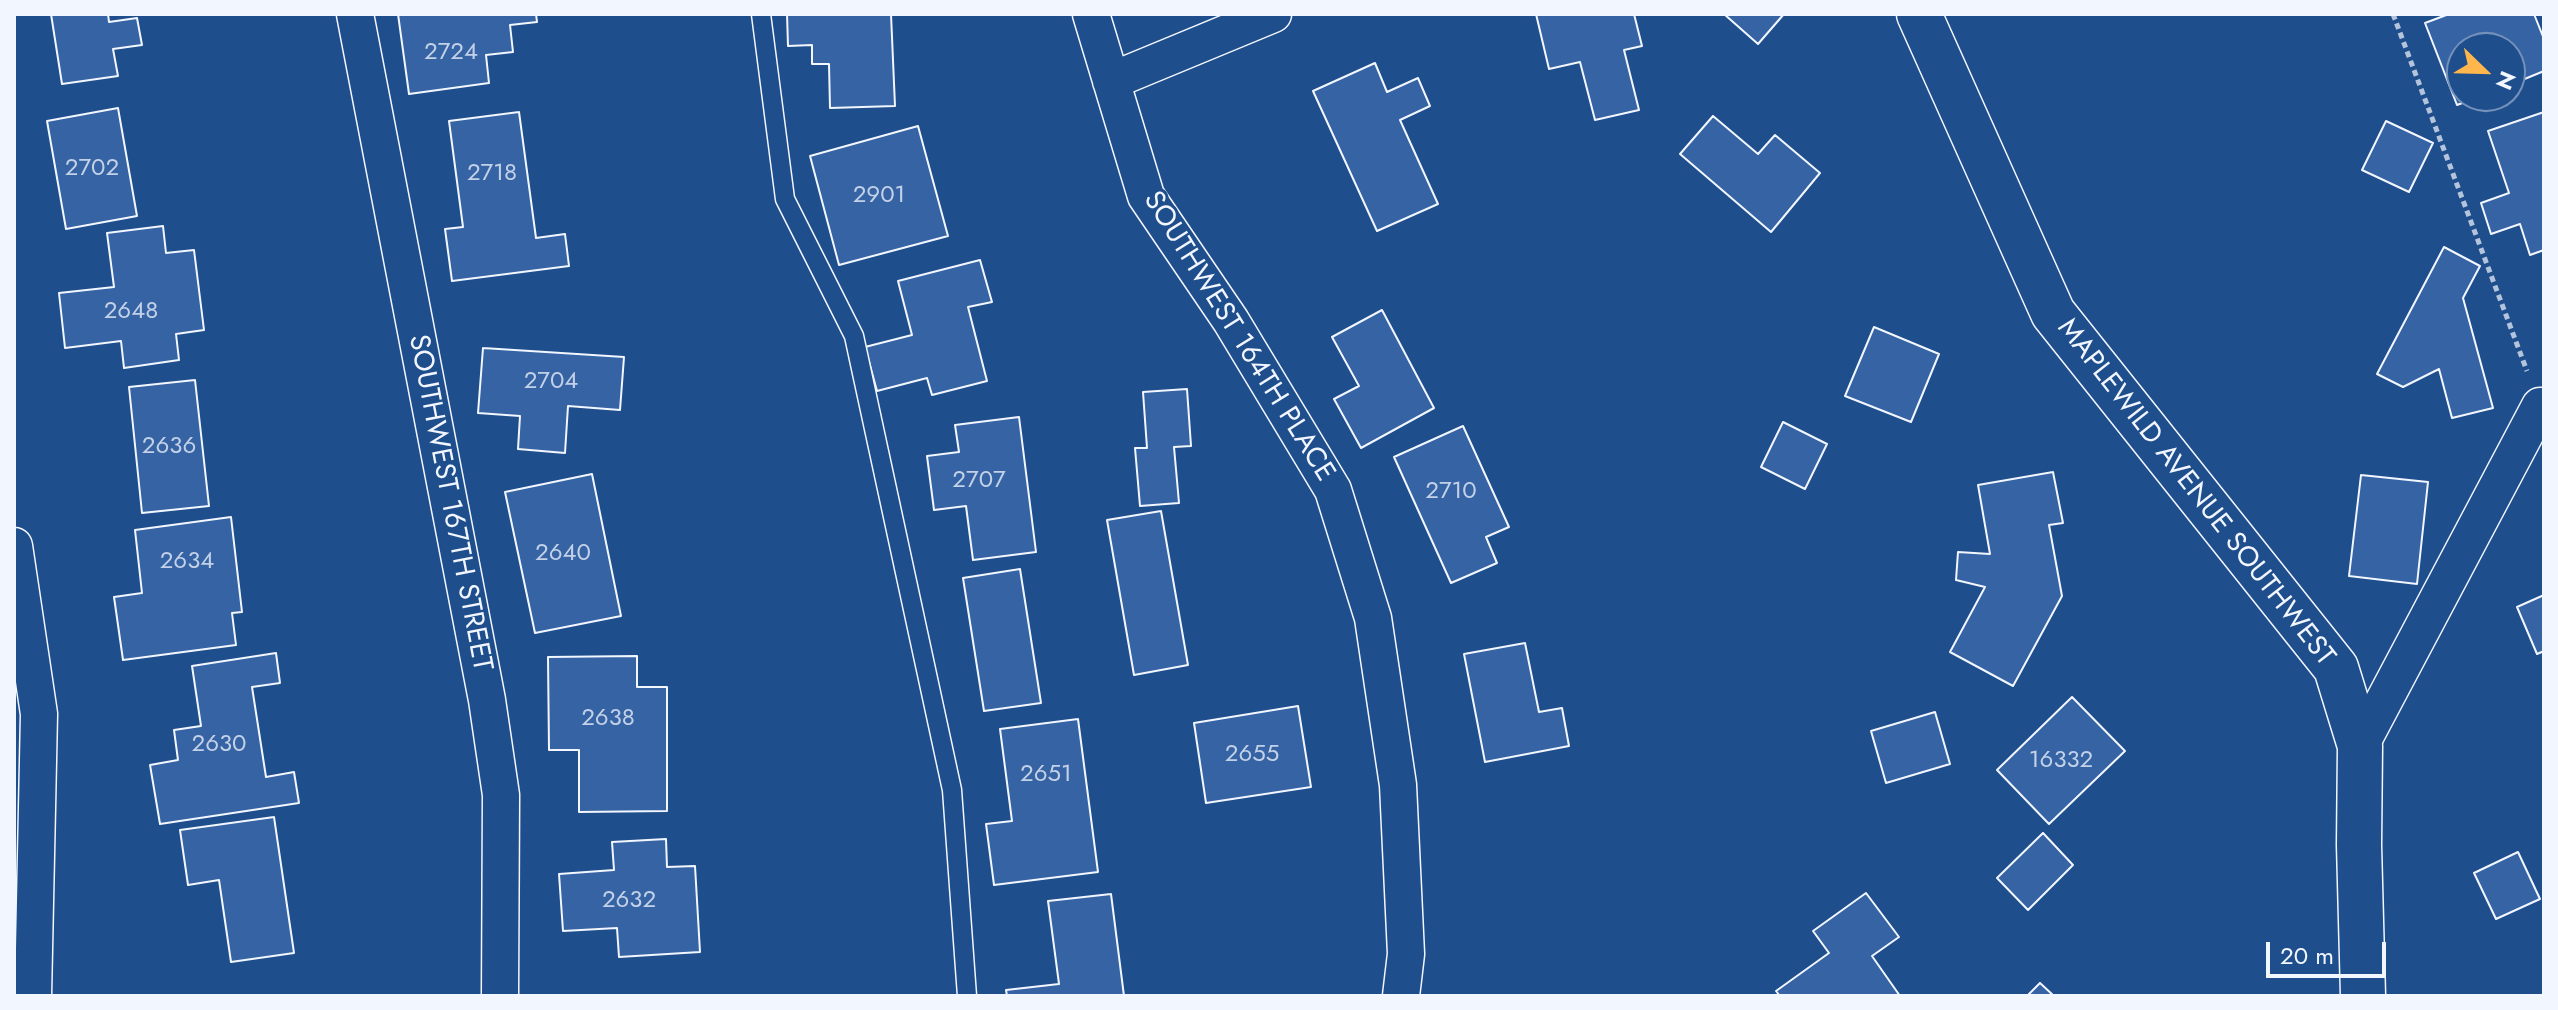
<!DOCTYPE html>
<style>
body{margin:0}
#map{position:relative;width:2558px;height:1010px;overflow:hidden;background:#1f4e8c;font-family:Jost,sans-serif}
canvas{display:block}
.frame{position:absolute;inset:0;border:16px solid #f2f6ff;pointer-events:none}
.north{position:absolute;left:2446px;top:32px;width:80px;height:80px;box-sizing:border-box;background:#1f4e8c;border:2px solid #7391ba;border-radius:50%;rotate:113deg;font-size:22px;font-weight:700;line-height:32px;text-align:center;color:#f2f6ff}
.north::after{content:'';display:block;margin:auto;width:28px;height:36px;background:#ffb74d;clip-path:polygon(50% 0,100% 100%,50% 72%,0 100%)}
.scale{position:absolute;left:2266px;top:942px;width:120px;height:36px;box-sizing:border-box;border:4px solid #f2f6ff;border-top:0;padding-left:10px;font-size:24px;line-height:28px;white-space:nowrap;color:#f2f6ff;-webkit-text-stroke:6px #1f4e8c;paint-order:stroke}
</style>
<div id="map">
<canvas width="2558" height="1010"></canvas>
<div class="frame"></div>
<div class="north">N</div>
<div class="scale">20 m</div>
</div>
<script>
const c = document.querySelector('canvas').getContext('2d');
c.lineJoin = 'round';
function paint(path, color) {
  c.fillStyle = color;
  c.fill(path, 'evenodd');
}
function poly(rows) {
  const path = new Path2D();
  for (const r of rows) {
    path.moveTo(r[0], r[1]);
    for (let i = 2; i < r.length; i += 2) path.lineTo(r[i], r[i + 1]);
  }
  return path;
}
function stroke(path, color, width, dash) {
  c.strokeStyle = color;
  c.lineWidth = width;
  c.lineCap = dash ? 'butt' : 'round';
  c.setLineDash(dash || []);
  c.stroke(path);
}
function write(font, color, halo, rows, align = 'center') {
  c.font = font + ' Jost,sans-serif';
  c.lineWidth = 6;
  c.setLineDash([]);
  c.textBaseline = 'middle';
  c.strokeStyle = halo;
  c.fillStyle = color;
  for (const [text, x, y, turn = 0] of rows) {
    c.save();
    c.translate(x, y);
    c.rotate((+turn || 0) * Math.PI / 180);
    c.textAlign = isNaN(turn) ? turn : align;
    if (halo) c.strokeText(text, 0, 0);
    c.fillText(text, 0, 0);
    c.restore();
  }
}
const building = poly([
 [51,14,108,14,109,22,137,18,142,45,113,49,118,76,62,84,51,14],
 [398,14,536,14,537,22,510,25,513,52,486,55,489,83,409,94,398,14],
 [787,14,891,14,895,106,830,108,829,64,812,64,812,45,788,46,787,14],
 [1536,14,1634,14,1642,46,1624,50,1639,110,1595,120,1580,62,1549,69,1536,14],
 [1724,14,1784,14,1758,44,1724,14],
 [2449,14,2534,14,2544,39,2544,71,2510,85,2510,48,2462,48,2462,96,2481,96,2457,105,2425,23,2449,14],
 [1375,63,1387,92,1418,78,1430,106,1400,120,1438,204,1377,231,1313,91,1375,63],
 [118,108,137,216,66,229,47,121,118,108],
 [519,112,536,238,565,234,569,266,452,281,445,229,463,227,449,121,519,112],
 [2544,112,2544,250,2530,255,2520,224,2491,234,2481,203,2509,193,2488,131,2544,112],
 [1713,116,1758,154,1775,135,1820,173,1771,232,1680,154,1713,116],
 [2386,121,2433,143,2409,192,2362,170,2386,121],
 [918,126,948,236,839,265,810,156,918,126],
 [163,226,166,253,194,250,204,330,176,334,179,360,124,368,121,341,65,348,59,293,114,287,107,233,163,226],
 [2444,247,2480,266,2463,298,2493,408,2452,418,2439,369,2403,387,2377,374,2444,247],
 [980,260,992,302,968,307,987,381,932,395,927,378,877,391,865,347,912,335,898,281,980,260],
 [1382,310,1434,408,1361,448,1334,399,1359,386,1332,337,1382,310],
 [1874,327,1939,354,1911,422,1845,396,1874,327],
 [483,348,624,357,620,410,568,406,565,453,518,449,520,416,478,413,483,348],
 [195,380,209,506,142,513,129,387,195,380],
 [1187,389,1191,446,1174,447,1179,503,1140,506,1135,448,1147,448,1143,392,1187,389],
 [1019,417,1036,552,973,560,966,506,934,510,927,456,959,452,955,425,1019,417],
 [1783,422,1827,444,1805,489,1761,467,1783,422],
 [1463,426,1509,527,1486,537,1497,563,1451,583,1394,457,1463,426],
 [2053,472,2063,523,2049,525,2062,596,2013,686,1950,652,1985,587,1956,580,1958,552,1990,554,1978,485,2053,472],
 [592,474,621,616,535,633,505,492,592,474],
 [2361,475,2428,482,2417,584,2349,576,2361,475],
 [1161,511,1188,665,1134,675,1107,520,1161,511],
 [231,517,242,612,232,613,236,645,123,660,114,597,142,593,135,530,231,517],
 [1020,569,1041,703,984,711,963,578,1020,569],
 [2544,595,2544,651,2537,654,2517,607,2544,595],
 [1525,643,1539,712,1562,708,1569,746,1485,762,1464,654,1525,643],
 [276,653,280,683,252,687,266,777,294,772,299,803,160,824,150,765,178,760,174,730,201,726,192,666,276,653],
 [637,656,637,687,667,687,667,811,579,812,579,750,549,750,548,657,637,656],
 [2072,697,2125,751,2049,824,1997,770,2072,697],
 [1298,706,1311,787,1206,803,1194,723,1298,706],
 [1935,712,1950,764,1886,783,1871,731,1935,712],
 [1078,719,1098,872,994,885,986,824,1012,821,1000,729,1078,719],
 [274,817,294,953,231,962,219,880,188,885,180,830,274,817],
 [2043,833,2073,865,2028,910,1997,878,2043,833],
 [666,839,667,867,695,866,700,952,619,957,617,928,563,931,559,874,614,870,612,842,666,839],
 [2518,852,2540,899,2496,919,2474,873,2518,852],
 [1866,893,1899,937,1872,956,1900,996,1780,996,1776,991,1829,953,1813,931,1866,893],
 [1111,894,1124,996,1007,996,1006,990,1059,984,1048,901,1111,894],
 [2040,983,2054,996,2027,996,2040,983]
]);
paint(building, '#3563a3');
stroke(building, '#f2f6ff', 2);
const lane = poly([
 [761,14,785,199,854,336,952,790,967,996]
]);
const street = poly([
 [355,14,487,700,501,795,500,996],
 [1091,14,1146,196,1231,321,1333,490,1373,618,1398,785,1406,954,1401,996],
 [1111,81,1273,14],
 [14,546,39,714,33,996],
 [2360,746,2540,406]
]);
const secondary = poly([
 [1919,14,2053,313,2336,668,2360,746,2359,845,2363,996]
]);
stroke(lane, '#f2f6ff', 21);
stroke(street, '#f2f6ff', 39);
stroke(secondary, '#f2f6ff', 47);
stroke(poly([
 [2393,14,2527,371]
]), '#b3c4dc', 5, [6, 4]);
stroke(lane, '#1f4e8c', 18);
stroke(street, '#1f4e8c', 36);
stroke(secondary, '#1f4e8c', 44);
write('24px', '#c3d1e8', null, [
 ["2724",451,53],
 ["2702",92,169],
 ["2718",492,174],
 ["2901",879,196],
 ["2648",131,312],
 ["2704",551,382],
 ["2636",169,447],
 ["2707",979,481],
 ["2710",1451,492],
 ["2640",563,554],
 ["2634",187,562],
 ["2638",608,719],
 ["2630",219,745],
 ["2655",1252,755],
 ["16332",2061,761],
 ["2651",1046,775],
 ["2632",629,901]
]);
write('28px', '#f2f6ff', '#1f4e8c', [
 ["SOUTHWEST 164TH PLACE",1238,337,58],
 ["MAPLEWILD AVENUE SOUTHWEST",2195,493,52],
 ["SOUTHWEST 167TH STREET",449,503,79]
]);
</script>
